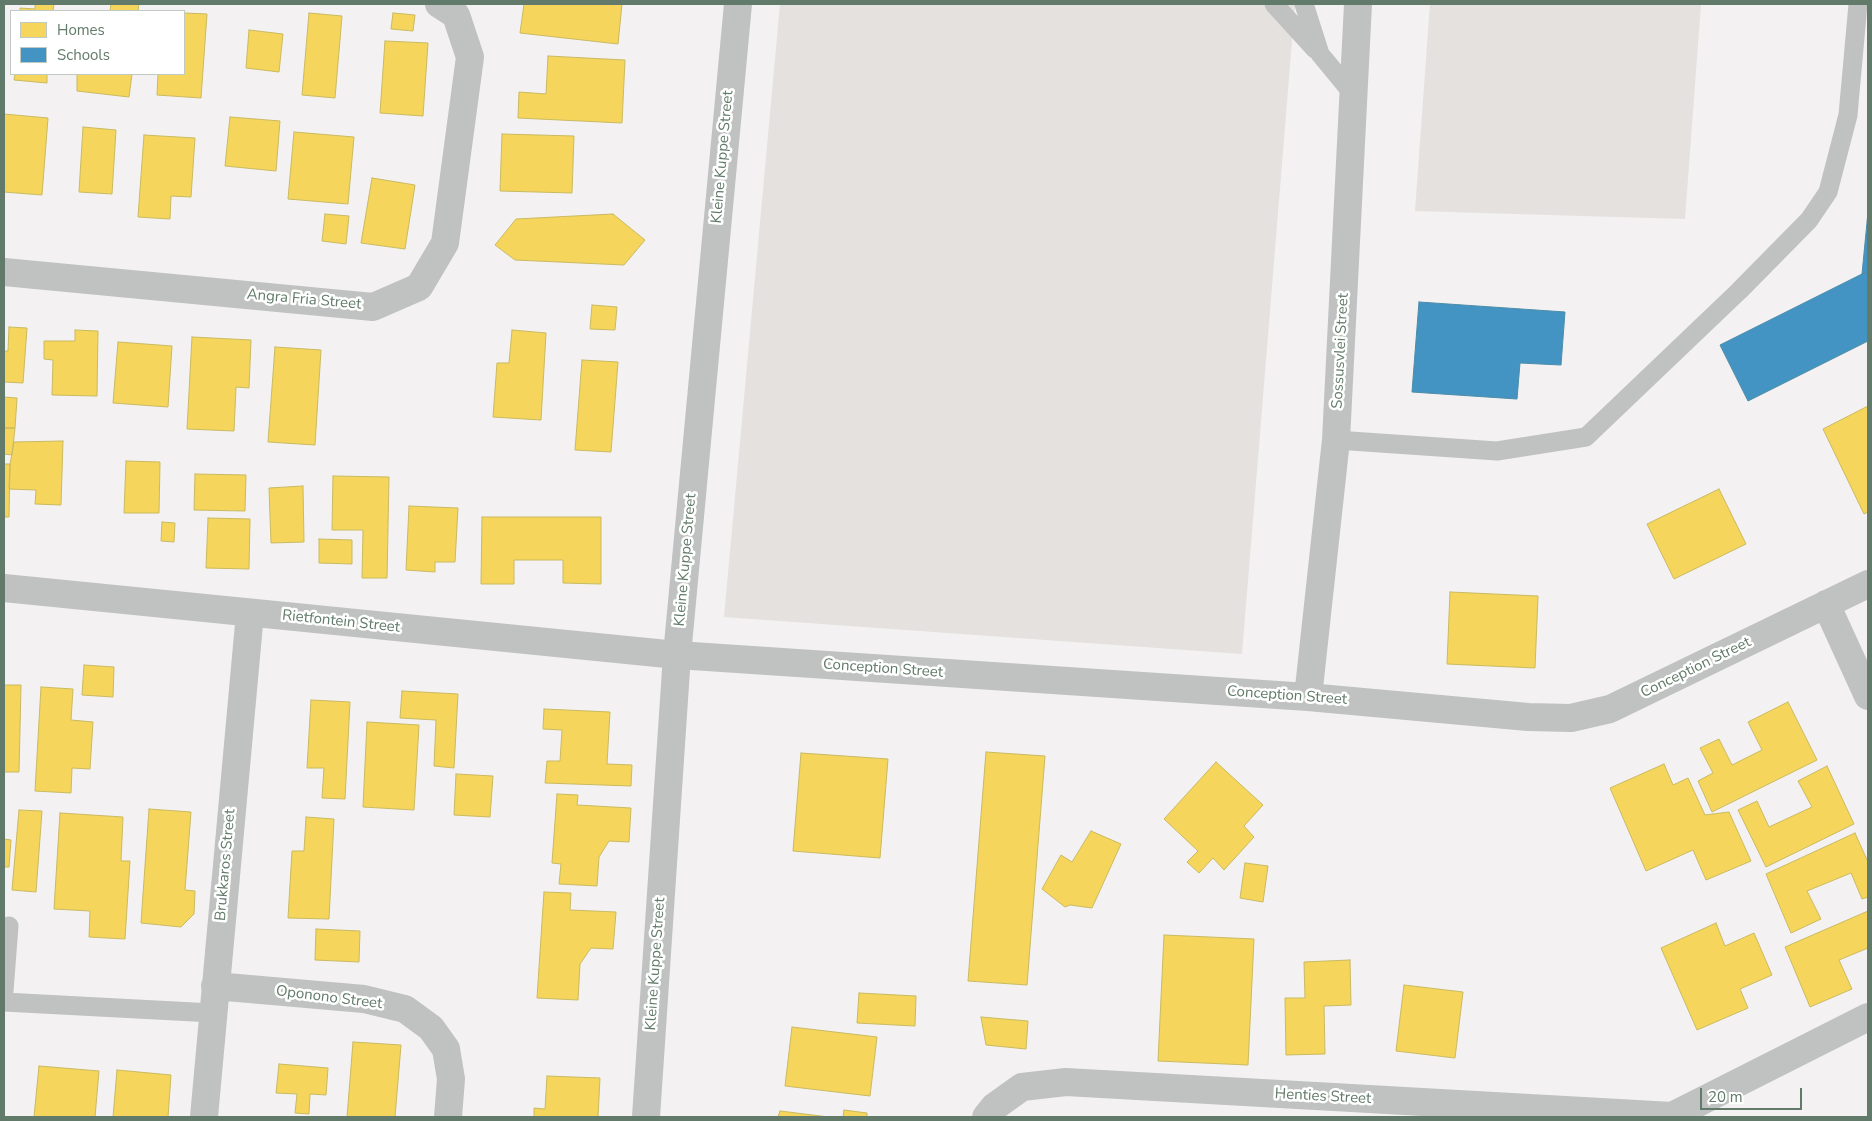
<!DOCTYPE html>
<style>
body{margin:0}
#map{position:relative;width:1872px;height:1121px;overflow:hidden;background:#f3f1f1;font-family:"Nunito Sans",sans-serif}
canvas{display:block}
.frame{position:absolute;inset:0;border:5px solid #617a69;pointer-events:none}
.legend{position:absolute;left:10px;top:10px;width:175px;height:65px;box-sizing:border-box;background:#fff;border:1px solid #c0cac3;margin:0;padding:6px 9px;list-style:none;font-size:15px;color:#617a69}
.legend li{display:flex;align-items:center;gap:10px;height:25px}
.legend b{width:25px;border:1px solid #c0cac3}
.scale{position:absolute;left:1700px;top:1088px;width:102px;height:22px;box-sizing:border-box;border:2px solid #617a69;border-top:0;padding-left:6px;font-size:15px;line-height:18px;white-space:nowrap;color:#617a69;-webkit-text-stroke:4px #fff;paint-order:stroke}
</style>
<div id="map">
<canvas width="1872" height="1121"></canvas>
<div class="frame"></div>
<ul class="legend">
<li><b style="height:14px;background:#f6d55c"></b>Homes</li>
<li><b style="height:14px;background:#4393c3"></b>Schools</li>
</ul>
<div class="scale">20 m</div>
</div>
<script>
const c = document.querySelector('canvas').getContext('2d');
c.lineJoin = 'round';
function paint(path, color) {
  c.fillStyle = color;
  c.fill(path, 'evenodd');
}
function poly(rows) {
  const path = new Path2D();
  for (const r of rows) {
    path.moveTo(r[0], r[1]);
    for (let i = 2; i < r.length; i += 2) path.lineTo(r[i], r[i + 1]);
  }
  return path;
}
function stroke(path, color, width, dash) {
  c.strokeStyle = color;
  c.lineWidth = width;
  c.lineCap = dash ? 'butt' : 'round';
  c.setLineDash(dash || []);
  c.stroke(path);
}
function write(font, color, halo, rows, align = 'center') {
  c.font = font + ' "Nunito Sans",sans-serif';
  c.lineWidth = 5;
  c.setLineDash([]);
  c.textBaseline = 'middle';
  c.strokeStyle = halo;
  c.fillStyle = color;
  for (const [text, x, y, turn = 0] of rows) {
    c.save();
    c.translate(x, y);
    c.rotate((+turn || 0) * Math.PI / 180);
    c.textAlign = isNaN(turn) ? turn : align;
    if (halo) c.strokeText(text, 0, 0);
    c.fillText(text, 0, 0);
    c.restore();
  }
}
paint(poly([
 [780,4,1295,4,1242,654,724,617],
 [1430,4,1701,4,1685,219,1415,211]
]), '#e4e1de');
const homes = poly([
 [35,4,54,4,53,11,20,11,20,8,35,9,35,4],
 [111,4,139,4,138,11,110,11,111,4],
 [524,4,622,4,618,44,520,33,524,4],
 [184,13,207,14,201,98,157,95,158,74,184,74,184,13],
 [309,13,342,16,335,98,302,95,309,13],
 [393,13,415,15,413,31,391,29,393,13],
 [249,30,283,34,279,72,246,68,249,30],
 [385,41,428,43,423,116,380,113,385,41],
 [548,56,625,60,622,123,518,118,519,92,546,94,548,56],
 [15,74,47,74,47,83,14,80,15,74],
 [77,74,132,74,129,97,77,91,77,74],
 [4,114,48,118,42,195,4,192,4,114],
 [230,117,280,121,276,171,225,166,230,117],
 [83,127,116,130,112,194,79,192,83,127],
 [294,132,354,137,348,204,288,199,294,132],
 [502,134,574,136,572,193,500,191,502,134],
 [144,135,195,138,191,197,171,196,170,219,138,217,144,135],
 [372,178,415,185,405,249,361,243,372,178],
 [325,214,349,216,346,244,322,241,325,214],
 [613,214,645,240,624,265,515,260,495,245,516,219,613,214],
 [592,305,617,307,615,330,590,329,592,305],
 [9,327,27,328,23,383,4,382,4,351,8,351,9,327],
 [75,330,98,331,97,396,52,395,53,360,44,359,44,341,75,341,75,330],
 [512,330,546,333,541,420,493,417,497,363,509,363,512,330],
 [192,337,251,340,249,388,236,387,234,431,187,429,192,337],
 [118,342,172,346,168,407,113,403,118,342],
 [275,347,321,350,315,445,268,442,275,347],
 [582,360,618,362,611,452,575,450,582,360],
 [4,397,17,398,15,428,4,428,4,397],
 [1868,406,1868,512,1864,514,1823,429,1868,406],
 [4,428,15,428,12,455,4,454,4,428],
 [63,441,61,505,35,504,36,490,9,489,10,464,14,442,63,441],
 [126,461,160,462,159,513,124,513,126,461],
 [4,464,10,464,9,517,4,517,4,464],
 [195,474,246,475,245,511,194,510,195,474],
 [333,476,389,477,387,578,362,578,363,530,332,530,333,476],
 [303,486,304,542,271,543,269,488,303,486],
 [1719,489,1746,544,1674,579,1647,524,1719,489],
 [409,506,458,508,455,562,435,562,435,572,406,570,409,506],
 [482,517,601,517,601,584,563,583,563,560,514,560,514,584,481,584,482,517],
 [208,518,250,519,249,569,206,568,208,518],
 [162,522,175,523,174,542,161,541,162,522],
 [319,539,352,540,352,564,319,563,319,539],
 [1450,592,1538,596,1535,668,1447,664,1450,592],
 [84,665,114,667,113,697,82,695,84,665],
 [4,685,21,685,19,772,4,772,4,685],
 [41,687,73,689,71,720,93,722,90,769,72,768,71,793,35,791,41,687],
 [402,691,458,694,454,768,434,766,436,720,400,718,402,691],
 [311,700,350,702,345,799,322,798,324,768,307,768,311,700],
 [1788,702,1817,760,1712,812,1698,781,1713,773,1700,748,1719,739,1732,765,1762,750,1748,722,1788,702],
 [544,709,610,712,607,764,632,765,631,786,545,783,547,761,560,761,562,730,543,729,544,709],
 [367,722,419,725,414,810,363,807,367,722],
 [986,752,1045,756,1027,985,968,981,986,752],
 [801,753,888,759,880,858,793,851,801,753],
 [1216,762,1263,805,1244,826,1254,837,1224,870,1213,858,1199,873,1187,862,1198,851,1164,819,1216,762],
 [1664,764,1673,785,1688,778,1705,815,1729,812,1751,861,1706,880,1693,850,1646,871,1610,788,1664,764],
 [1827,766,1854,824,1766,867,1738,810,1757,801,1769,827,1812,807,1798,781,1827,766],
 [456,774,493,776,490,817,454,815,456,774],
 [557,794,578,795,577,805,631,808,629,842,609,841,599,857,597,886,559,884,561,864,552,863,557,794],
 [149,809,191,812,185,890,195,891,194,914,181,927,141,923,149,809],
 [19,810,42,811,36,892,12,890,19,810],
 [60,813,123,817,121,861,130,861,125,939,89,937,90,911,54,909,60,813],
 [306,817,334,819,329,919,288,918,292,851,304,851,306,817],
 [1091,831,1121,844,1092,908,1070,905,1065,907,1042,889,1061,855,1072,862,1091,831],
 [1855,833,1868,862,1868,897,1862,899,1851,873,1807,891,1821,919,1791,933,1766,874,1855,833],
 [4,839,11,840,9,867,4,867,4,839],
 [1245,863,1268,866,1263,902,1240,898,1245,863],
 [544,892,571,893,570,910,616,912,613,949,591,948,580,964,578,1000,537,998,544,892],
 [1868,911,1868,948,1839,960,1852,989,1810,1007,1785,947,1868,911],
 [1716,923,1725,946,1754,933,1772,975,1740,989,1748,1008,1697,1030,1661,948,1716,923],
 [316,929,360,931,359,962,315,960,316,929],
 [1164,935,1254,939,1248,1065,1158,1061,1164,935],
 [1350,960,1351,1005,1324,1006,1325,1054,1286,1055,1285,998,1305,998,1304,962,1350,960],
 [1404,985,1463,992,1455,1058,1396,1051,1404,985],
 [859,993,916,996,915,1026,857,1023,859,993],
 [981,1017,1028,1021,1026,1049,986,1045,981,1017],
 [792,1027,877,1037,870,1096,785,1086,792,1027],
 [353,1042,401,1045,395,1117,347,1117,353,1042],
 [279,1064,328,1068,326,1095,310,1094,309,1114,295,1113,297,1094,276,1093,279,1064],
 [39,1066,99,1071,95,1117,34,1117,39,1066],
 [117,1070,171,1075,168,1117,113,1117,117,1070],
 [547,1076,600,1078,598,1117,534,1117,534,1108,545,1109,547,1076],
 [844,1110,867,1113,867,1117,843,1117,844,1110],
 [780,1111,829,1117,778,1117,780,1111]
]);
paint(homes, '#f6d55c');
stroke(homes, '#c9ba60', 1);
const schools = poly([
 [1868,212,1868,271,1862,274,1868,212],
 [1868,271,1868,341,1748,401,1720,345,1868,271],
 [1419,302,1565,312,1561,365,1520,363,1517,399,1412,392,1419,302]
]);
paint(schools, '#4393c3');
stroke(schools, '#4c8ca8', 1);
stroke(poly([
 [1274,4,1315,49],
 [1304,4,1320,54,1353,94],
 [1336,440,1497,451,1586,437,1739,291,1809,220,1828,192,1848,115,1858,4],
 [4,991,9,926],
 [4,1002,213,1013]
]), '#c0c1c1', 19);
stroke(poly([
 [4,272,373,307,419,287,445,243,470,57,456,15,439,4],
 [4,588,677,655,1308,697,1528,717,1571,718,1610,709,1868,584],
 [1826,604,1868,696],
 [1308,697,1336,440,1358,4],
 [215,986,364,999,405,1009,431,1028,446,1049,451,1079,448,1117],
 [204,1117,250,613],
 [986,1117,994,1107,1022,1087,1066,1082,1672,1116,1868,1017]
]), '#c0c1c1', 28);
stroke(poly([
 [646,1117,677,655,738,4]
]), '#c0c1c1', 28);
write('15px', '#617a69', '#fff', [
 ["Kleine Kuppe Street",723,157,-85],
 ["Angra Fria Street",304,300,5],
 ["Sossusvlei Street",1341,351,-87],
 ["Kleine Kuppe Street",686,560,-85],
 ["Rietfontein Street",341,622,6],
 ["Conception Street",1696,668,-26],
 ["Conception Street",883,669,4],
 ["Conception Street",1287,696,4],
 ["Brukkaros Street",226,865,-85],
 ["Kleine Kuppe Street",656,964,-86],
 ["Oponono Street",329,998,7],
 ["Henties Street",1323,1097,3]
]);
</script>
